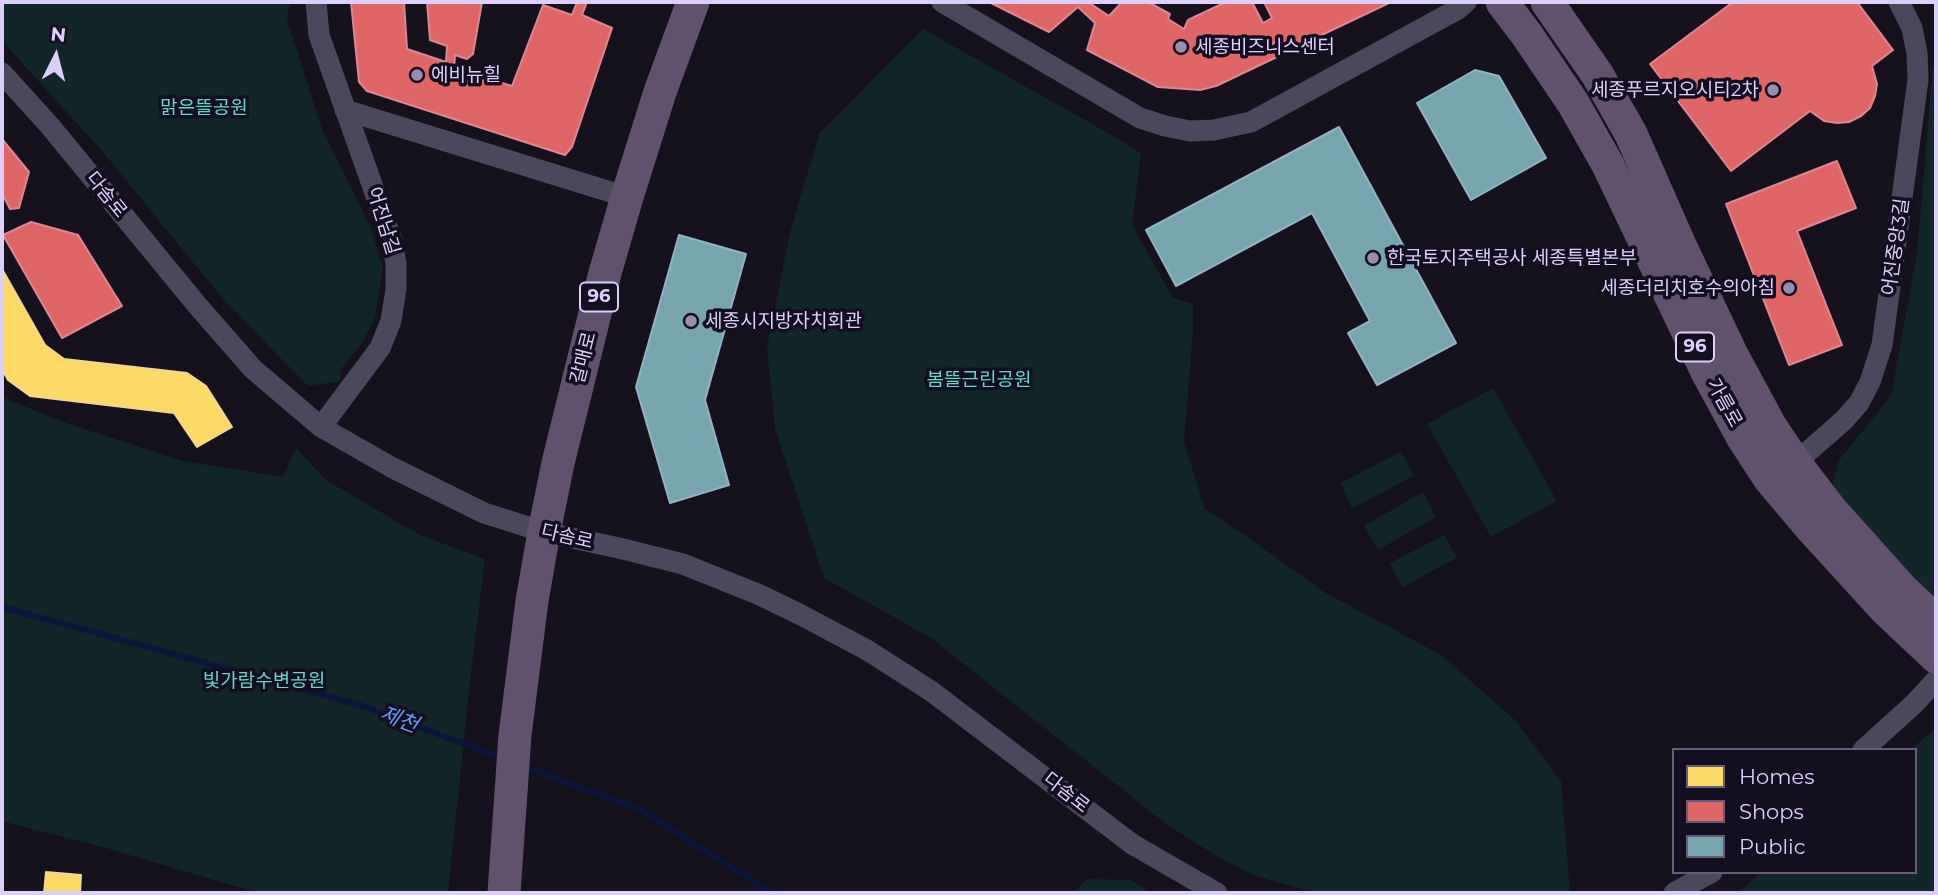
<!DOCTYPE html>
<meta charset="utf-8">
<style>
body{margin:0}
#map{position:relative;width:1938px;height:895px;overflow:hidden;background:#15121d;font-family:Montserrat,sans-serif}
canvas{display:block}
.frame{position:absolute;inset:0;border:4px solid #dbd0fd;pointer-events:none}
.legend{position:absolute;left:1672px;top:748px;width:245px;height:126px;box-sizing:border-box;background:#140e21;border:2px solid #645c79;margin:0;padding:9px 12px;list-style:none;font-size:21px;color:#dbd0fd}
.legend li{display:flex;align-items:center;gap:14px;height:35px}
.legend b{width:35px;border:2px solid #645c79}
.north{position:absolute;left:21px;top:21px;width:70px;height:70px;-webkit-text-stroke:5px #140e21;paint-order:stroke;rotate:6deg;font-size:19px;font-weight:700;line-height:28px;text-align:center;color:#dbd0fd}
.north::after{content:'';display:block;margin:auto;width:24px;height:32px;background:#dbd0fd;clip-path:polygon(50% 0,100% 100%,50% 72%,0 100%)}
</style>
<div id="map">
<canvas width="1938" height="895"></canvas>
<div class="frame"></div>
<ul class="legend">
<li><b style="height:19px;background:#ffd966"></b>Homes</li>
<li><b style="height:19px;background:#e06666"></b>Shops</li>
<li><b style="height:19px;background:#76a5af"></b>Public</li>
</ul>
<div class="north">N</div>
</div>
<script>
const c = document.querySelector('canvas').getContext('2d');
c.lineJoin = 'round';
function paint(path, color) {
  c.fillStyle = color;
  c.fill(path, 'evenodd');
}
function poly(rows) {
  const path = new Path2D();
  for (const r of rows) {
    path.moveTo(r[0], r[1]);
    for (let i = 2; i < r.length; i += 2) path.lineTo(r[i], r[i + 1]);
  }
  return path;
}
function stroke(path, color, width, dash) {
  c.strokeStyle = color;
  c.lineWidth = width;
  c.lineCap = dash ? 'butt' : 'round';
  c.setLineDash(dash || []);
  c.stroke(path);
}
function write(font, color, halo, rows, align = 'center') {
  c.font = font + ' Montserrat,"Noto Sans KR",sans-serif';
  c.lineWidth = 7;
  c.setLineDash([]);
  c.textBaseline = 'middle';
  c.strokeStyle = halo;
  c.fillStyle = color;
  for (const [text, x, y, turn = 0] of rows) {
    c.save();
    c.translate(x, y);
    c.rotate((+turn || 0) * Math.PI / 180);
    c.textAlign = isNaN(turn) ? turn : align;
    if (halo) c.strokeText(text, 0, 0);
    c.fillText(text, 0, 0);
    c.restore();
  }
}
paint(poly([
 [2,2,290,2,287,19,322,129,371,228,383,269,375,317,363,342,341,369,340,381,308,386,223,299,102,151,2,41],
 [923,29,1096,126,1141,153,1132,225,1173,298,1193,304,1193,331,1184,442,1205,509,1246,536,1326,593,1441,655,1515,720,1561,781,1570,893,1315,893,1256,876,1221,859,1166,824,931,638,824,578,775,429,767,348,789,237,819,134],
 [1936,61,1936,602,1832,487,1838,461,1891,396,1917,253,1933,66],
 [1493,388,1557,501,1491,537,1427,424],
 [2,397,69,424,183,461,283,477,296,448,326,480,420,535,485,559,470,681,448,893,258,893,106,848,2,821],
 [1401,452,1414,476,1352,508,1340,483],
 [1423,492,1436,517,1378,550,1364,526],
 [1444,535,1457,558,1402,587,1390,563],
 [1936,728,1936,893,1731,893,1742,889,1762,872,1915,872,1915,750,1910,750],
 [1087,879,1131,880,1152,893,1072,893]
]), '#122529');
const homes = poly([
 [2,269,45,345,64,359,187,373,206,386,232,427,197,447,174,413,30,396,8,380,2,369,2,269],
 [46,872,81,875,80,893,44,893,46,872]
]);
paint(homes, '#ffd966');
stroke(homes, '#f4d693', 2);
const shops = poly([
 [351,2,404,2,407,49,446,62,447,46,430,40,427,2,482,2,473,54,467,59,455,55,454,69,512,86,543,5,572,15,577,2,587,2,582,15,612,28,572,147,565,155,367,91,359,82,351,2],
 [989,2,1088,2,1109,16,1122,2,1148,2,1170,14,1168,19,1184,29,1188,20,1226,2,1252,2,1263,23,1272,18,1264,2,1391,2,1288,51,1283,39,1272,44,1279,56,1216,86,1200,90,1158,87,1087,50,1095,23,1078,7,1049,32,989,2],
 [1733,2,1857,2,1893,50,1872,66,1877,84,1875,96,1870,108,1861,116,1849,122,1837,123,1824,121,1810,111,1731,171,1650,64,1733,2],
 [2,139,29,172,19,208,10,209,2,193,2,139],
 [1837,161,1856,208,1797,231,1842,345,1789,365,1726,204,1837,161],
 [31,222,78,235,122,306,62,338,3,235,31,222]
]);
paint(shops, '#e06666');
stroke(shops, '#de8693', 2);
const public = poly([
 [1475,70,1499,76,1546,158,1471,200,1417,103,1475,70],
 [1339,127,1456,343,1377,385,1348,333,1370,321,1312,213,1176,286,1146,230,1339,127],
 [679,235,746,254,705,400,729,485,670,503,636,387,679,235]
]);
paint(public, '#76a5af');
stroke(public, '#94b2c6', 2);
stroke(poly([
 [2,607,363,706,502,758],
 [522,766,641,810,772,893]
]), '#0c163a', 6);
stroke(poly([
 [316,2,319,35,391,238,396,263,396,289,391,321,380,348,321,427],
 [942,2,1140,118,1165,126,1190,131,1214,130,1251,122,1458,9,1466,2],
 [2,73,50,126,197,305,253,369,321,427,391,467,484,513,544,532,619,548,683,564,760,595,801,615,867,650,931,691,1132,844,1217,893],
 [345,110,627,197],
 [1795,463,1844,420,1859,403,1870,382,1882,345,1918,80,1917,53,1912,28,1899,2],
 [1863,750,1914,704,1936,680],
 [1674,893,1712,872]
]), '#4b485d', 21);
stroke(poly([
 [1502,2,1527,35,1573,103,1608,165,1706,370,1743,438,1769,478,1812,529,1884,608,1936,657],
 [1547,2,1597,74,1631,134,1679,243,1731,353,1771,427,1795,463,1832,511,1903,590,1936,621],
 [504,893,515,735,532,601,544,532,558,463,605,273,627,197,660,92,693,2]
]), '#60516f', 33);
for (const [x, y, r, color] of [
 [1181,47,7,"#968eaf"],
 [417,75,7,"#968eaf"],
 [1773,90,7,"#968eaf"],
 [1373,258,7,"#968eaf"],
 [1789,288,7,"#968eaf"],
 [691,321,7,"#968eaf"]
]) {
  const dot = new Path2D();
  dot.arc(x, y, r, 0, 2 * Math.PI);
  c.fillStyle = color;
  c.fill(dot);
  stroke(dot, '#140e21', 2.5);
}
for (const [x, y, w] of [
 [599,297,38],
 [1695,347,38]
]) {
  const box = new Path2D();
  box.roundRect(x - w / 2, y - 14.5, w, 29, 5);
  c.fillStyle = '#140e21';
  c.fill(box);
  stroke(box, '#dbd0fd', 2);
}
write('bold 18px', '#dbd0fd', null, [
 ["96",599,297],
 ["96",1695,347]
]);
write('19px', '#dbd0fd', '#140e21', [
 ["세종비즈니스센터",1195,47],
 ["에비뉴힐",431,75],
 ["세종푸르지오시티2차",1759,90,"right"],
 ["한국토지주택공사 세종특별본부",1387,258],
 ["세종더리치호수의아침",1775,288,"right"],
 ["세종시지방자치회관",705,321]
], 'left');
write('19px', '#5fdacc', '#140e21', [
 ["맑은뜰공원",204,108],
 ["봄뜰근린공원",979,380],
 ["빛가람수변공원",264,681]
]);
write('19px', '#dbd0fd', '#140e21', [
 ["다솜로",106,195,51],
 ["어진남길",383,221,73],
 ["어진중앙3길",1896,247,-82],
 ["갈매로",584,358,-76],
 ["가름로",1724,403,61],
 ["다솜로",567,537,13],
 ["다솜로",1066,793,38]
]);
write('italic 21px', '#629ef9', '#140e21', [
 ["제천",399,720,21]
]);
</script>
